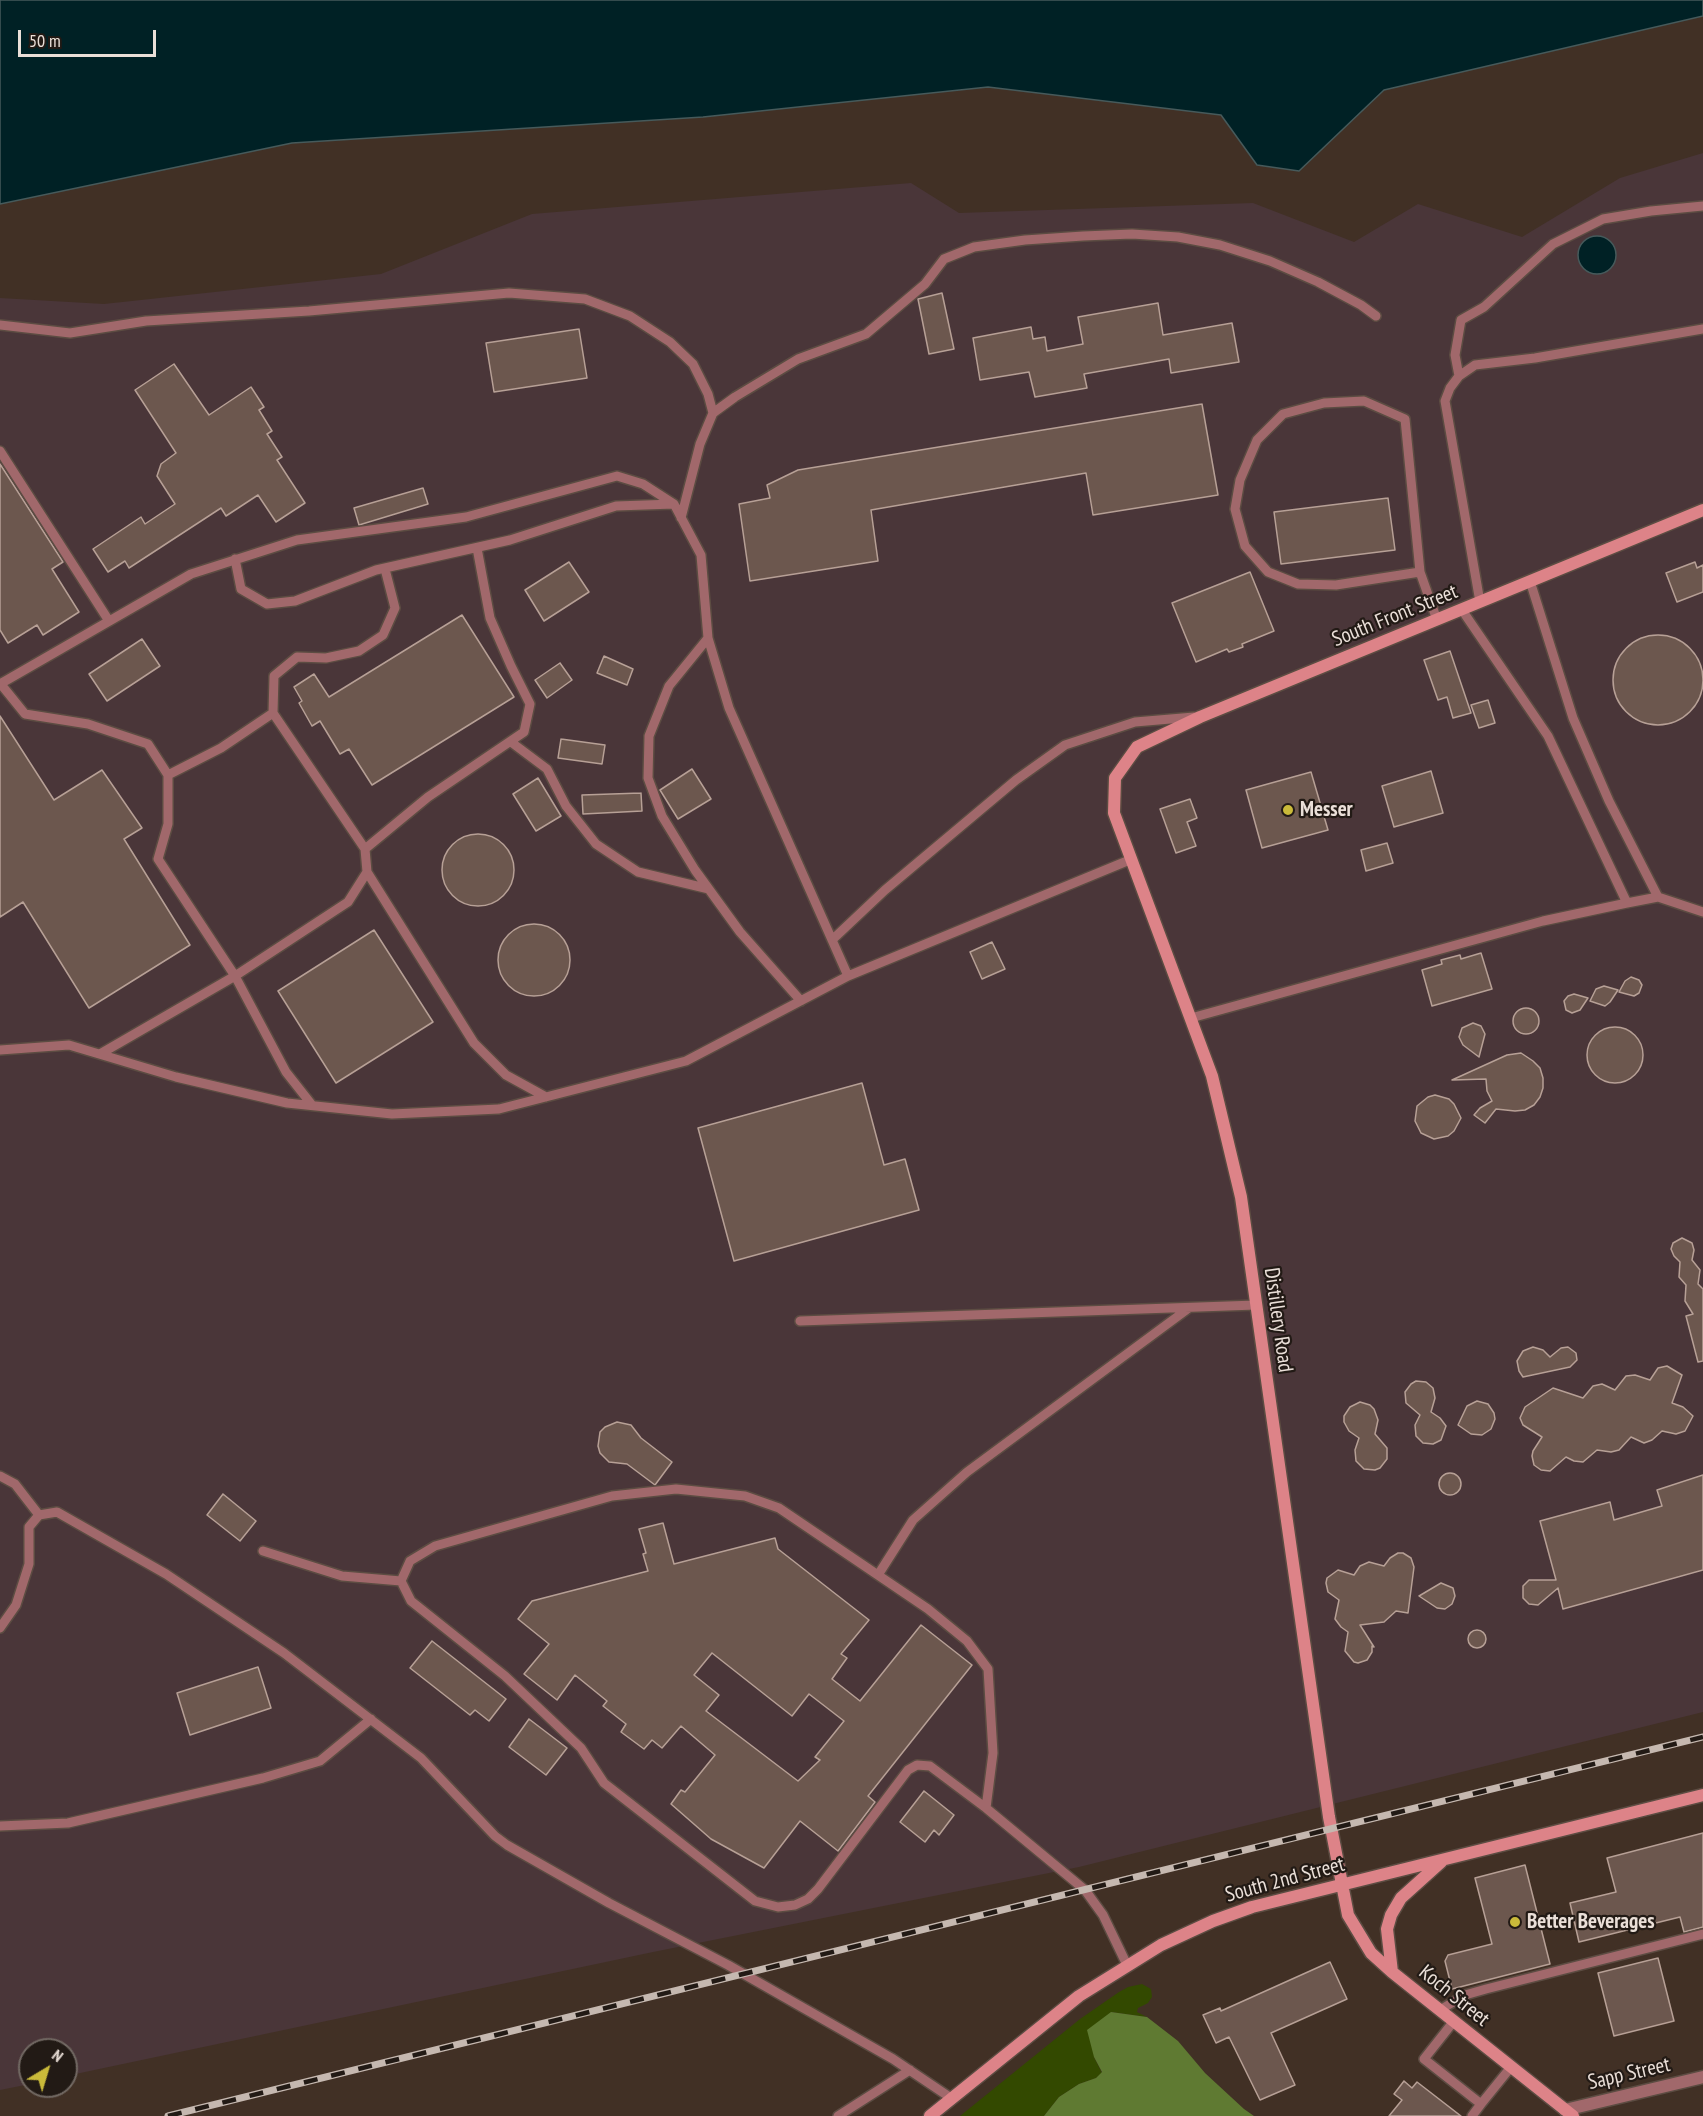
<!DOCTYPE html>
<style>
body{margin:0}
#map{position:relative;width:1703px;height:2116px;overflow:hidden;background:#413025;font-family:"PT Sans Narrow",sans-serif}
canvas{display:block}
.north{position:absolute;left:18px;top:2038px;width:60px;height:60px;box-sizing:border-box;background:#221a15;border:2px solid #726963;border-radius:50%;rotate:38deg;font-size:16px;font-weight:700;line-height:24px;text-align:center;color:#eadfd8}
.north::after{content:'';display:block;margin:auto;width:21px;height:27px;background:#caba3a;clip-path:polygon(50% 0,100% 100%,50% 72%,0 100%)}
.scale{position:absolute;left:18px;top:30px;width:138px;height:27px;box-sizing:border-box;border:3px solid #eadfd8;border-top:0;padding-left:8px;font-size:18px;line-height:21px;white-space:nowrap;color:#eadfd8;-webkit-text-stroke:4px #221a15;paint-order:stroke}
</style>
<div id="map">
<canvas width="1703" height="2116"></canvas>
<div class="north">N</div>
<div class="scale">50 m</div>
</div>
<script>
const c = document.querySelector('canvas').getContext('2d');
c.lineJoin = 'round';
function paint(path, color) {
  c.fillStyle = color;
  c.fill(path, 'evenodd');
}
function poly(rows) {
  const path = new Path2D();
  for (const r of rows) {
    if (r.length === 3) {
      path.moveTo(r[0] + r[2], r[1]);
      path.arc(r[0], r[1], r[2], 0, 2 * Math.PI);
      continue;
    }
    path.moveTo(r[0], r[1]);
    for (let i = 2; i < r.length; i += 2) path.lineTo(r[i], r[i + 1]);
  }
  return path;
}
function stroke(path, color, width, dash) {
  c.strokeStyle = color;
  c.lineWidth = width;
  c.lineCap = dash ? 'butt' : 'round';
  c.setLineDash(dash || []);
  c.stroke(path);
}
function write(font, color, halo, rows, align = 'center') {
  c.font = font + ' "PT Sans Narrow",sans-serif';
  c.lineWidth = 4.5;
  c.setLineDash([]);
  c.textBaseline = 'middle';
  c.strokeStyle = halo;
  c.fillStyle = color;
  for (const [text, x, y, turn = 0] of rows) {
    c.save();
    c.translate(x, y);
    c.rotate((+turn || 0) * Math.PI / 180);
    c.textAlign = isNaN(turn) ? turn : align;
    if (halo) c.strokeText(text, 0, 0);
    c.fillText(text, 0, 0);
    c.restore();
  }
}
paint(poly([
 [1703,153,1703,1712,1079,1867,653,1952,66,2076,66,2050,30,2050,30,2084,0,2090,0,298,104,304,381,274,532,214,911,183,959,213,1253,203,1354,242,1418,204,1522,237,1620,178]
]), '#4a3639');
paint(poly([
 [1142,1984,1151,1989,1152,1997,1148,2003,1138,2008,1137,2012,1147,2017,1111,2012,1094,2057,1102,2073,1096,2078,1079,2084,1059,2097,1044,2116,960,2116,1080,2019,1119,1992,1128,1987]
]), '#334900');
paint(poly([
 [1111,2012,1147,2017,1178,2041,1205,2073,1244,2109,1254,2116,1044,2116,1059,2097,1079,2084,1096,2078,1102,2072,1094,2057,1087,2030]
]), '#5f7a32');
const water = poly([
 [0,0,1703,0,1703,16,1384,90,1299,171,1257,165,1221,115,988,87,703,117,292,143,0,204,0,0],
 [1597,255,19]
]);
paint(water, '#002125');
stroke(water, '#465a5b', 1.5);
const building = poly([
 [942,293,954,349,929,354,918,299,942,293],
 [1158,303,1163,335,1232,323,1239,362,1171,373,1169,359,1084,374,1087,388,1035,397,1029,372,980,380,973,338,1031,327,1033,339,1045,337,1047,351,1083,344,1078,317,1158,303],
 [579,329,587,378,494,392,486,343,579,329],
 [174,364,209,415,251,387,264,407,259,410,272,431,267,434,282,457,277,460,305,503,276,522,258,495,226,516,221,508,129,568,125,561,108,572,93,549,141,517,145,524,175,504,157,476,161,464,176,453,135,390,174,364],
 [1202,404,1218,495,1093,515,1086,473,871,510,878,561,750,581,739,504,770,498,767,485,798,470,1202,404],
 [0,464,63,562,52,569,79,612,43,635,37,625,8,643,0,630,0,464],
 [423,488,428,504,359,525,354,508,423,488],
 [1388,498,1395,550,1281,564,1274,512,1388,498],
 [569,562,589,592,544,621,525,590,569,562],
 [1695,562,1697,568,1703,565,1703,592,1677,602,1666,573,1695,562],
 [1250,572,1274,631,1242,644,1243,647,1229,652,1227,649,1196,662,1172,603,1250,572],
 [462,615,514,697,372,785,349,749,340,754,320,721,312,726,299,703,302,701,294,687,314,674,329,697,462,615],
 [1658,680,45],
 [142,639,160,666,107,701,89,674,142,639],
 [1450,651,1471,713,1453,718,1447,697,1438,700,1424,660,1450,651],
 [604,656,633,669,627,685,597,673,604,656],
 [560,663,572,680,547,698,535,680,560,663],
 [1488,700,1495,723,1479,728,1471,705,1488,700],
 [0,716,54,800,102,770,142,828,124,839,190,945,89,1008,23,902,0,917,0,716],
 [561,739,605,745,602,764,558,758,561,739],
 [692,769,711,799,678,819,660,790,692,769],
 [1431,771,1443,813,1394,827,1382,786,1431,771],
 [1311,772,1328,830,1262,848,1246,790,1311,772],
 [538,778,561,816,536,831,513,794,538,778],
 [641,793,642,811,583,814,582,795,641,793],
 [1190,799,1197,818,1187,822,1196,846,1176,853,1160,809,1190,799],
 [478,870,36],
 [1387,843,1393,863,1366,871,1361,850,1387,843],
 [534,960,36],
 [374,930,433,1022,336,1083,278,991,374,930],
 [992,942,1005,969,982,979,970,952,992,942],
 [1481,953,1492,989,1432,1006,1422,970,1442,964,1441,960,1460,955,1461,959,1481,953],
 [1631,977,1639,980,1642,985,1639,993,1634,996,1619,992,1625,981,1631,977],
 [1604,986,1618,990,1610,1002,1605,1006,1590,1001,1596,989,1604,986],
 [1574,994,1588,998,1580,1010,1572,1013,1566,1010,1564,1001,1568,996,1574,994],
 [1526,1021,13],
 [1473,1023,1481,1026,1485,1034,1479,1057,1463,1045,1459,1037,1462,1028,1473,1023],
 [1615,1055,28],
 [1521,1053,1533,1061,1540,1068,1543,1078,1543,1088,1540,1097,1534,1105,1525,1110,1515,1111,1496,1109,1485,1123,1474,1115,1480,1108,1492,1101,1487,1091,1486,1079,1452,1080,1507,1055,1521,1053],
 [862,1083,884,1165,905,1159,919,1210,734,1261,698,1128,862,1083],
 [1435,1095,1449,1099,1454,1104,1461,1118,1454,1131,1448,1136,1434,1139,1421,1133,1415,1121,1417,1106,1428,1097,1435,1095],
 [1682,1238,1692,1243,1694,1250,1692,1260,1700,1270,1698,1284,1703,1289,1703,1361,1698,1362,1686,1316,1693,1314,1685,1301,1686,1285,1679,1277,1680,1262,1674,1256,1671,1249,1673,1243,1682,1238],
 [1533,1347,1543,1350,1550,1357,1561,1348,1568,1347,1576,1353,1577,1360,1570,1367,1523,1377,1519,1371,1517,1361,1523,1351,1533,1347],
 [1667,1366,1682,1375,1672,1403,1683,1407,1693,1416,1685,1431,1676,1434,1662,1431,1652,1440,1644,1443,1631,1437,1619,1450,1611,1452,1597,1450,1583,1462,1574,1461,1566,1457,1550,1471,1541,1470,1534,1465,1532,1456,1533,1451,1542,1437,1523,1425,1520,1418,1525,1407,1553,1388,1583,1398,1593,1386,1602,1384,1615,1390,1626,1376,1635,1375,1650,1380,1658,1368,1667,1366],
 [1416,1381,1426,1382,1433,1388,1435,1398,1431,1412,1440,1418,1446,1426,1441,1440,1433,1444,1423,1443,1416,1436,1415,1425,1420,1415,1406,1403,1405,1392,1411,1384,1416,1381],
 [1477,1401,1488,1404,1494,1413,1495,1419,1491,1429,1482,1435,1471,1434,1458,1425,1467,1406,1477,1401],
 [1360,1402,1370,1405,1374,1409,1378,1420,1375,1434,1387,1448,1387,1459,1380,1468,1375,1470,1364,1469,1356,1461,1355,1450,1359,1438,1349,1431,1344,1422,1344,1416,1350,1407,1360,1402],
 [617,1422,631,1425,641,1438,672,1462,655,1485,627,1464,609,1462,600,1453,598,1446,600,1432,605,1427,617,1422],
 [1450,1484,11],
 [1703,1475,1703,1570,1563,1609,1558,1588,1538,1605,1529,1604,1523,1598,1523,1586,1529,1580,1556,1580,1540,1521,1610,1502,1614,1520,1662,1506,1657,1490,1703,1475],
 [223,1494,256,1521,240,1541,207,1515,223,1494],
 [663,1523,674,1564,775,1538,778,1549,869,1620,841,1654,847,1658,832,1679,860,1701,921,1625,972,1665,868,1796,875,1802,838,1851,800,1821,764,1868,711,1839,671,1804,681,1790,685,1792,715,1755,681,1726,662,1748,652,1740,644,1749,621,1732,626,1724,603,1706,607,1701,575,1675,557,1700,524,1674,549,1644,518,1619,532,1601,648,1571,643,1554,646,1553,639,1529,663,1523],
 [712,1653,792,1716,809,1694,844,1721,815,1757,820,1760,798,1781,706,1711,719,1695,694,1675,712,1653],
 [1398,1553,1403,1553,1411,1558,1414,1567,1408,1613,1396,1611,1384,1622,1360,1625,1374,1647,1372,1646,1372,1652,1367,1660,1358,1663,1354,1662,1345,1651,1348,1632,1341,1627,1335,1619,1339,1600,1328,1592,1326,1583,1327,1578,1338,1570,1354,1575,1360,1566,1369,1562,1384,1566,1390,1558,1398,1553],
 [1441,1583,1453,1588,1455,1596,1452,1604,1445,1609,1437,1608,1419,1596,1441,1583],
 [1477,1639,9],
 [432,1641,506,1699,489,1721,475,1710,470,1715,410,1668,432,1641],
 [258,1667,271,1708,190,1735,177,1693,258,1667],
 [529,1719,567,1748,546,1775,509,1747,529,1719],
 [924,1791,954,1815,939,1835,934,1830,925,1842,900,1822,924,1791],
 [1703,1833,1703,1927,1684,1932,1680,1917,1579,1942,1570,1903,1616,1892,1607,1858,1703,1833],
 [1525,1865,1550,1964,1452,1989,1445,1961,1448,1955,1492,1944,1475,1878,1525,1865],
 [1658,1958,1674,2021,1614,2036,1598,1973,1658,1958],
 [1330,1962,1347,1999,1271,2033,1295,2085,1260,2100,1229,2037,1216,2043,1203,2015,1220,2008,1221,2011,1330,1962],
 [1404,2081,1412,2088,1417,2082,1461,2116,1389,2116,1402,2100,1394,2094,1404,2081]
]);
paint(building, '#6c574e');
stroke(building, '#b7a096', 1.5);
const lane = poly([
 [0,325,70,333,146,321,309,311,509,293,585,299,630,316,670,342,693,364,708,394,713,413],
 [1459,376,1455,355,1461,320,1484,307,1553,244,1603,219,1651,211,1703,206],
 [0,451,109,621],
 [681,518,700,444,713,413,735,397,798,359,866,334,925,284,944,259,974,247,1025,240,1083,236,1132,234,1178,237,1220,245,1270,261,1318,282,1361,305,1376,316],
 [235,559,241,589,267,604,295,601,376,570,510,540,616,506,674,504],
 [1420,572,1405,419,1364,401,1324,403,1283,414,1257,440,1240,480,1235,509,1245,546,1268,572,1298,584,1336,585,1420,572,1437,620],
 [1530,581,1573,718,1609,801,1658,897],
 [1480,602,1445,401,1450,388,1459,376,1475,365,1535,358,1703,329],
 [1462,610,1548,736,1627,903],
 [708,638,669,686,649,736,648,778,662,816,695,870,740,932,801,1001],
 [0,683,25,714,88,724,148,744,168,775,168,824,158,859,235,976,100,1054],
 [0,684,191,574,297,540,466,517,617,476,643,484,674,504,701,555,708,638,729,708,848,976],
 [273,713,365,849],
 [511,742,547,769,566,806,596,844,638,872,709,889],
 [168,775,221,748,273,713,274,676,297,657,326,658,359,651,383,635,395,608,385,569],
 [367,872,474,1043,506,1075,546,1097],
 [832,940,885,890,1016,780,1065,745,1135,722,1194,717],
 [1191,1018,1543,921,1627,903,1658,897,1703,912],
 [0,1050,69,1045,176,1077,287,1103,392,1114,499,1109,686,1061,848,976,1132,859],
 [312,1105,286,1072,235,976,348,902,367,872,365,849,428,797,524,732,530,704,511,666,490,618,477,548],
 [800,1321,1256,1305],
 [0,1476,15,1484,39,1515],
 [263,1551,342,1576,401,1581],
 [878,1575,913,1520,967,1472,1189,1308],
 [0,1628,16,1605,29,1564,29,1527,39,1515,57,1512,166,1574,284,1653,421,1758,495,1836,507,1845,609,1903,728,1965,893,2059,951,2098],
 [986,1808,993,1753,988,1669,967,1641,928,1609,779,1508,745,1496,676,1489,612,1496,435,1546,410,1561,401,1581,411,1601,505,1676,581,1748,604,1783,755,1901,778,1907,795,1905,808,1899,818,1889,908,1770,917,1765,930,1766,986,1808,1085,1890,1103,1915,1127,1965],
 [0,1826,68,1823,263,1778,320,1761,371,1719],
 [1440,2010,1465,1995,1486,1989,1703,1934],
 [1454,2021,1424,2059,1481,2104,1472,2116],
 [1481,2104,1511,2067],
 [838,2116,910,2070]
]);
const street = poly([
 [1565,2110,1703,2077]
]);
const secondary = poly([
 [1392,1972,1387,1929,1391,1915,1401,1898,1441,1862],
 [930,2116,1079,1996,1161,1945,1213,1921,1252,1907,1703,1795],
 [1573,2116,1392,1972,1371,1953,1348,1915,1329,1817,1241,1197,1212,1076,1114,813,1115,778,1137,747,1200,717,1703,510]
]);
stroke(lane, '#5c4c42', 12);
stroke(street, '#5c4c42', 15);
stroke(secondary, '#5c4c42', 15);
stroke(lane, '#a1686b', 9);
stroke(street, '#a1686b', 12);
stroke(secondary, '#dd8388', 12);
const rail = poly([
 [168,2116,1703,1737]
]);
stroke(rail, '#c5b8b0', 7);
stroke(rail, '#221a15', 4.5, [14]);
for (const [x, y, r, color] of [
 [1288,810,6,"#caba3a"],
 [1515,1922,6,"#caba3a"]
]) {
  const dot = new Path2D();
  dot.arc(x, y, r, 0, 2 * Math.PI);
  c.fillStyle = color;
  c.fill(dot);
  stroke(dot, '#221a15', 2);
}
write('21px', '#eadfd8', '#221a15', [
 ["South Front Street",1395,616,-22],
 ["Distillery Road",1278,1320,82],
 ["South 2nd Street",1285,1880,-15],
 ["Koch Street",1454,1996,39],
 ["Sapp Street",1629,2074,-13]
]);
write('bold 21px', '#eadfd8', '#221a15', [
 ["Messer",1300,810],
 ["Better Beverages",1527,1922]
], 'left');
</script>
